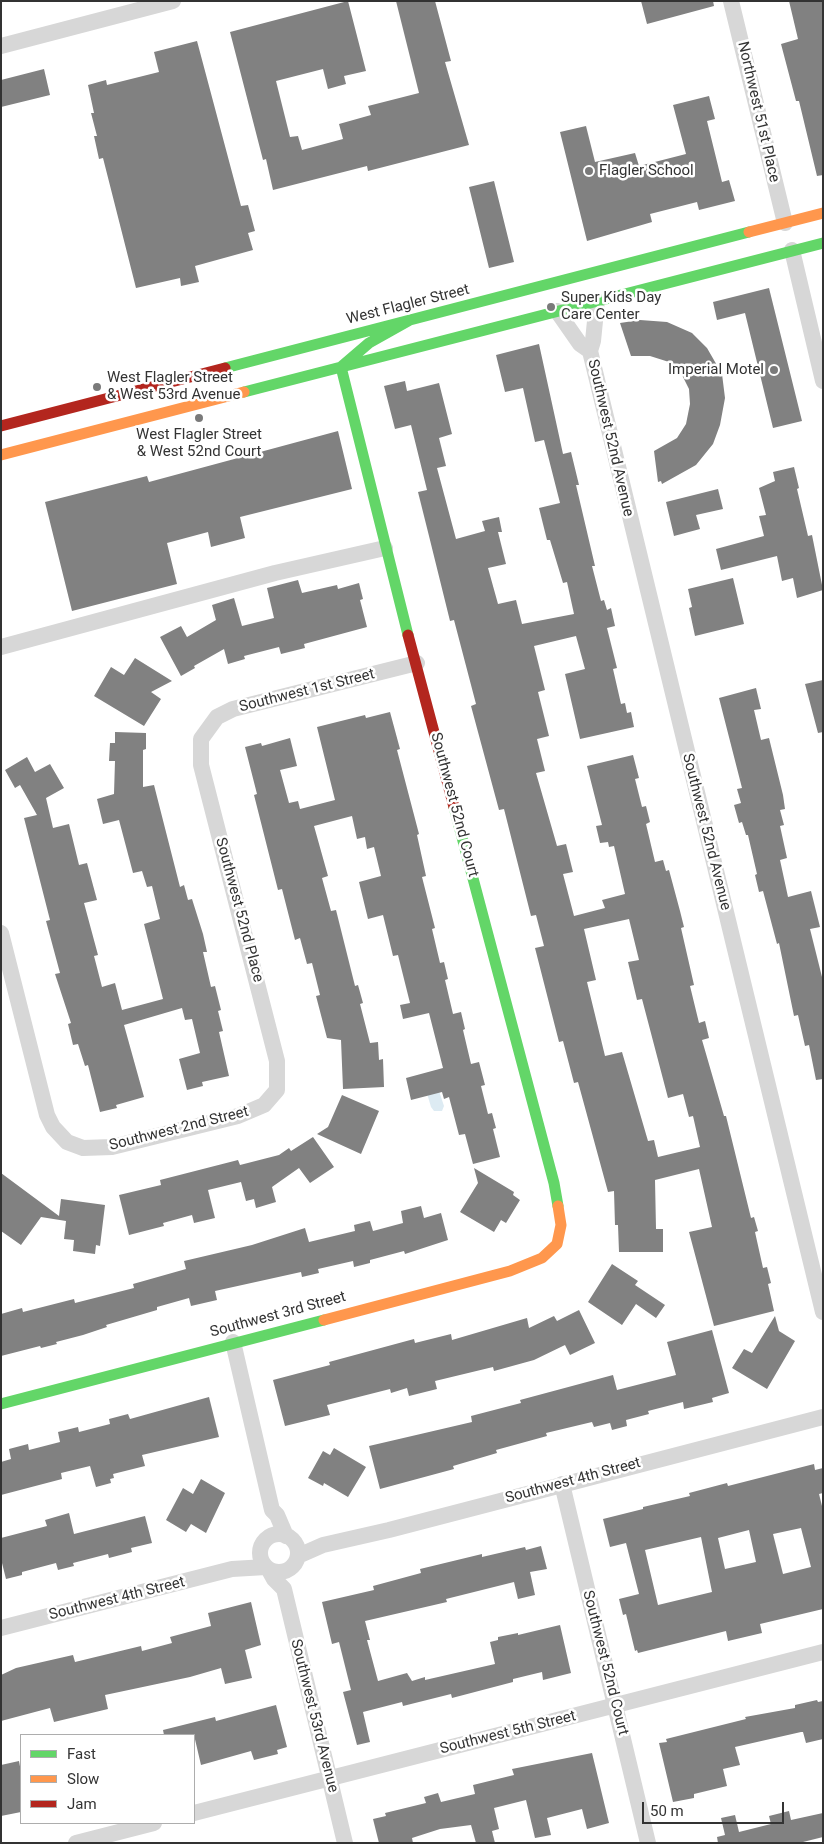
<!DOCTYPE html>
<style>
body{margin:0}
#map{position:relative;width:824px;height:1844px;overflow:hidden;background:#fff;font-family:Roboto,sans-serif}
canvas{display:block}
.frame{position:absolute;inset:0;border:2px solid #333;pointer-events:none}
.legend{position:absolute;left:20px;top:1734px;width:175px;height:90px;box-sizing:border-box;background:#fff;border:1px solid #adadad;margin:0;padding:6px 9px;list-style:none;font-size:15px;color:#333}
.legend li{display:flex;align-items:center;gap:10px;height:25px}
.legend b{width:25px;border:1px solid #adadad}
.scale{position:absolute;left:642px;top:1802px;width:142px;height:22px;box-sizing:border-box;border:2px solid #333;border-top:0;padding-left:6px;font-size:15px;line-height:18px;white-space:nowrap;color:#333;-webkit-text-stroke:4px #fff;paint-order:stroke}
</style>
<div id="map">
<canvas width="824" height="1844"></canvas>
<div class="frame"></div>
<ul class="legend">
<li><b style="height:6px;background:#63d668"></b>Fast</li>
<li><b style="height:6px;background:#ff974d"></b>Slow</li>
<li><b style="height:6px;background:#b3261e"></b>Jam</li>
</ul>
<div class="scale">50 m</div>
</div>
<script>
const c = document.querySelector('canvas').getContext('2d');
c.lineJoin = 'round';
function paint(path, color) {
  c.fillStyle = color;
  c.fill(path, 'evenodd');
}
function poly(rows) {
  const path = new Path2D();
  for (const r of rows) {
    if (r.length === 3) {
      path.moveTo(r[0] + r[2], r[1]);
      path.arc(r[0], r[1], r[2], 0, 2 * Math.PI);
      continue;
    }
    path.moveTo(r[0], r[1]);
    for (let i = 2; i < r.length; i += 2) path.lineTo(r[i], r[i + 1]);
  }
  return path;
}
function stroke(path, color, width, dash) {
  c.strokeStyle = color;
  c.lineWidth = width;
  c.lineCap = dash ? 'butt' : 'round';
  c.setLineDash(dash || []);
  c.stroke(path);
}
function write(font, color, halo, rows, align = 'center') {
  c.font = font + ' Roboto,sans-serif';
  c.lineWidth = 5;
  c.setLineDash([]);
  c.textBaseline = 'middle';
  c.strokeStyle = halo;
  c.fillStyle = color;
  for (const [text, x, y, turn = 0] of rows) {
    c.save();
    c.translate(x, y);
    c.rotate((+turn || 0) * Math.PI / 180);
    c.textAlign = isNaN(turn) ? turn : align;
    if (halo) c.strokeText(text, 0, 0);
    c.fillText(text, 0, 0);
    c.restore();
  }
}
paint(poly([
 [437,1085,444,1106,442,1111,434,1111,431,1107,426,1090]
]), '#ddebf3');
paint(poly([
 [348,1,366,71,344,76,346,84,328,89,323,69,276,81,290,137,298,136,302,150,343,139,339,124,371,115,368,106,419,93,396,1,435,1,451,61,445,62,469,145,368,171,367,166,273,190,266,159,263,160,230,32],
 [641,1,713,1,714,6,647,24],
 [789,1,823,1,823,175,817,176,799,101,796,101,781,44,798,39],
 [197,41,241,206,248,205,255,231,248,233,253,250,195,266,199,282,181,286,180,278,136,288,103,158,99,159,94,136,97,136,91,113,94,113,88,85,106,80,107,85,159,72,154,52],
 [44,69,50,95,1,107,1,80],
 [709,96,715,119,707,121,722,182,729,180,735,201,699,210,697,202,650,214,652,222,587,241,560,132,586,126,595,162,635,153,639,166,686,154,673,105],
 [494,181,514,262,489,268,469,187],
 [769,288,802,421,773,428,745,313,717,320,713,302],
 [640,320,667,322,692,333,707,348,722,374,725,398,720,425,713,444,696,465,662,484,661,481,658,482,654,451,677,438,686,424,690,404,689,389,680,371,669,362,650,356,631,356,620,323],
 [539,344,563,454,571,452,579,485,576,485,595,566,592,566,601,601,604,600,607,610,611,608,615,626,607,628,617,668,613,669,621,704,625,703,627,713,631,712,634,727,580,739,565,674,585,669,576,636,534,646,545,690,538,692,549,736,537,739,545,771,536,773,557,846,566,844,573,872,563,874,574,916,605,908,602,900,625,894,614,846,609,847,608,842,600,843,596,826,602,825,587,766,633,755,639,778,635,779,642,807,646,806,650,822,646,824,655,862,663,860,666,871,669,870,680,911,684,927,681,928,694,985,690,986,699,1023,705,1021,709,1038,702,1040,724,1116,726,1116,751,1218,754,1217,758,1231,755,1232,763,1268,767,1267,771,1283,768,1284,774,1311,714,1326,689,1232,712,1227,699,1169,655,1180,656,1229,663,1229,663,1252,619,1252,618,1225,615,1225,614,1191,608,1192,578,1082,574,1083,563,1041,559,1042,535,948,544,946,536,915,531,916,504,809,499,810,471,706,476,704,454,620,450,621,429,536,418,492,427,490,411,425,395,429,384,386,405,381,407,391,439,383,452,434,439,438,446,466,437,468,456,539,485,531,482,521,499,517,502,532,498,532,506,564,488,568,498,604,516,600,522,624,574,614,567,582,563,583,550,540,547,540,539,508,560,503,544,440,535,442,523,388,505,392,496,355],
 [629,919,639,960,628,962,637,1000,642,999,668,1098,683,1094,689,1117,693,1116,700,1147,658,1157,654,1140,648,1141,622,1052,605,1056,587,982,596,980,584,929],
 [338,431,352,489,240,517,245,538,211,547,208,532,167,543,177,584,72,611,45,502,147,476,149,482],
 [794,467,799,488,797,489,808,536,812,535,823,590,797,598,793,578,782,581,777,556,721,570,716,549,764,536,759,516,766,515,759,488,775,481,773,472],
 [718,489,723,509,696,515,700,529,674,536,666,502],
 [733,578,744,624,695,636,689,608,692,607,688,589],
 [298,580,302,593,337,585,338,589,359,583,363,599,360,600,367,627,304,644,305,648,281,654,279,647,244,656,245,659,228,664,224,649,194,666,195,668,181,676,160,637,181,626,187,637,216,620,212,605,234,598,242,626,274,618,267,588],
 [135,658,172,681,151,692,161,699,144,726,94,696,111,667,124,675],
 [823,680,823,732,818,733,805,684],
 [756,688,761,709,754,710,761,740,769,738,783,795,785,809,780,810,784,825,780,826,787,858,780,860,788,897,811,891,820,927,810,929,823,981,823,1079,816,1080,809,1045,805,1046,798,1015,794,1016,779,943,777,944,763,891,759,892,755,875,757,874,748,835,746,835,742,822,739,823,734,805,741,803,737,789,742,788,719,698],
 [390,712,400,749,397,750,419,834,417,835,426,876,422,877,435,928,432,929,440,963,444,962,448,979,445,980,453,1014,461,1012,465,1029,463,1030,471,1064,479,1062,485,1085,481,1086,488,1114,492,1113,496,1128,493,1129,500,1157,473,1164,465,1134,459,1135,449,1097,444,1099,442,1092,411,1100,406,1078,443,1068,429,1013,403,1019,400,1005,410,1003,398,955,393,956,383,915,368,919,359,882,381,876,374,847,367,849,365,837,357,839,352,816,314,826,328,876,322,878,331,911,336,910,355,986,358,985,363,1003,360,1004,370,1043,378,1042,379,1060,383,1059,384,1087,343,1089,341,1040,327,1038,316,996,320,995,312,963,307,964,300,938,295,940,282,889,278,890,254,795,257,794,245,747,261,743,262,746,290,738,297,766,280,770,289,803,298,801,300,809,335,800,317,727,365,715,366,718],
 [115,732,146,733,146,749,143,750,143,787,154,785,180,887,184,885,188,900,192,899,203,934,207,952,203,952,211,987,215,986,221,1010,218,1011,223,1031,219,1032,229,1076,202,1082,203,1086,187,1090,179,1059,200,1053,192,1019,185,1020,182,1008,124,1025,144,1097,116,1105,117,1108,100,1112,88,1065,85,1066,78,1044,73,1045,68,1024,71,1023,55,974,60,973,46,921,50,920,24,818,37,815,20,785,15,788,5,770,27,757,35,772,50,764,64,788,46,798,53,828,69,824,79,865,87,863,97,900,84,903,98,955,94,956,102,987,115,983,122,1010,163,999,144,924,160,919,152,886,147,887,142,871,133,873,119,820,103,824,97,799,114,794,115,761,109,761,110,743,115,743],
 [342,1095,379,1111,361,1154,317,1134,328,1127],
 [313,1137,334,1167,310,1183,299,1168,272,1187,276,1202,256,1208,254,1199,246,1201,241,1182,208,1190,215,1218,194,1223,192,1215,163,1223,164,1226,129,1235,119,1195,161,1185,160,1180,238,1160,240,1165,279,1155,289,1148,291,1151],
 [474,1168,514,1192,513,1195,520,1200,506,1223,501,1220,494,1232,460,1212,478,1183],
 [1,1173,59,1216,61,1199,105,1205,100,1246,96,1245,95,1254,73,1251,74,1240,64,1239,66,1221,41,1217,21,1245,1,1231],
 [421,1206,424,1218,441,1213,448,1240,405,1254,404,1251,370,1260,370,1263,354,1267,353,1261,318,1269,319,1273,302,1277,301,1272,215,1291,217,1300,191,1306,189,1298,157,1307,157,1310,106,1325,107,1327,83,1335,56,1342,57,1344,41,1348,40,1346,1,1356,1,1314,22,1308,23,1312,74,1299,75,1303,134,1288,133,1284,186,1269,184,1261,252,1245,305,1228,309,1242,355,1231,354,1225,370,1221,373,1231,403,1223,401,1211],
 [612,1264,638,1281,635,1285,665,1305,656,1318,636,1304,622,1325,588,1302],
 [579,1310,595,1343,570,1355,565,1345,534,1360,494,1371,493,1367,435,1381,437,1389,409,1396,407,1388,391,1393,390,1389,327,1405,330,1415,285,1426,273,1380,330,1365,329,1362,414,1339,415,1343,451,1334,452,1340,527,1318,529,1328,554,1316,557,1321],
 [775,1316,779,1331,795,1341,767,1389,732,1368,744,1349,752,1353],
 [712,1330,729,1393,712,1398,713,1402,684,1409,683,1402,648,1411,649,1414,626,1420,627,1426,612,1430,610,1423,594,1427,592,1422,546,1433,547,1436,496,1450,497,1453,453,1466,454,1469,380,1489,369,1446,472,1422,471,1416,521,1403,520,1400,613,1375,617,1390,676,1375,667,1342],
 [209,1397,219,1437,142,1455,145,1466,113,1474,114,1478,110,1479,111,1483,96,1487,90,1466,61,1473,62,1479,1,1495,1,1462,11,1459,9,1449,28,1444,29,1450,60,1442,58,1432,78,1427,79,1432,110,1424,109,1419,128,1414,130,1419],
 [334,1448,366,1467,348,1497,324,1483,323,1486,308,1478,323,1451,330,1455],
 [814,1464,815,1470,823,1468,823,1493,819,1494,823,1510,823,1609,760,1624,762,1633,728,1641,726,1631,638,1653,637,1650,635,1651,626,1614,623,1615,619,1599,639,1594,626,1543,610,1547,603,1519,643,1509,643,1507,690,1496,689,1493,727,1483,728,1486],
 [801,1528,811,1567,783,1574,773,1534],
 [749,1530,756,1562,725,1569,718,1538],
 [701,1537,712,1592,658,1605,645,1550],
 [201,1479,225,1493,206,1533,191,1524,186,1532,166,1520,183,1488,193,1494],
 [69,1513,74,1534,145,1516,152,1543,131,1548,132,1552,109,1558,108,1554,73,1563,74,1566,58,1570,56,1563,22,1572,22,1575,6,1579,1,1559,1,1538,47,1526,45,1520],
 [541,1546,547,1569,530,1572,535,1595,518,1599,514,1582,446,1599,447,1602,365,1621,370,1640,367,1640,378,1681,407,1673,412,1681,425,1677,425,1680,495,1664,490,1642,498,1640,498,1637,518,1633,518,1635,560,1625,571,1673,543,1680,542,1672,513,1679,513,1682,452,1698,451,1694,403,1706,402,1702,363,1712,370,1742,357,1745,343,1692,351,1690,339,1642,332,1644,322,1602,374,1590,373,1586,421,1573,420,1569,482,1554,482,1557,525,1547,526,1550],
 [251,1602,261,1645,245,1650,252,1678,225,1684,221,1668,190,1677,105,1695,108,1709,54,1722,50,1708,1,1721,1,1675,16,1668,73,1655,75,1662,141,1646,142,1651,172,1643,170,1637,211,1626,208,1613],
 [817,1700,818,1702,823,1701,823,1739,806,1743,803,1732,801,1732,735,1747,740,1765,723,1769,727,1786,694,1794,694,1798,673,1802,659,1743,667,1742,666,1739,746,1719,745,1717,795,1708,795,1705],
 [276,1705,287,1747,277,1750,278,1754,254,1760,251,1751,201,1765,194,1735,164,1735,163,1730,215,1717,216,1721],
 [592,1753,609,1823,587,1829,582,1809,547,1818,551,1835,535,1838,526,1800,494,1808,499,1829,492,1831,495,1843,476,1843,471,1825,440,1829,412,1838,413,1843,379,1843,373,1819,386,1816,385,1813,426,1803,424,1797,438,1793,441,1802,475,1794,473,1785,514,1775,512,1769],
 [19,1761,21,1772,21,1812,1,1816,1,1765],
 [789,1811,791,1820,823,1813,823,1837,799,1843,718,1843,717,1837,725,1835,721,1818,735,1815,739,1832,771,1824,769,1816]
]), '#818181');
stroke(poly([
 [731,1,785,223],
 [1,46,173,1],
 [792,250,823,381],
 [597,301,593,341,590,351,823,1312],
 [557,311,580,344,590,351],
 [1,647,275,573,385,548],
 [1,933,47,1115,53,1127,67,1142,83,1148,112,1147,238,1116,264,1105,277,1090,277,1061,201,765,201,739,217,717,233,709,417,663],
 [233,1342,272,1510,277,1515,286,1536],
 [562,1484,648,1843],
 [279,1553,19],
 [298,1556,323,1545,389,1530,823,1417],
 [269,1570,274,1579,284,1589,345,1843],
 [1,1628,232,1569,266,1567],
 [194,1813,823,1652],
 [76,1843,154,1823]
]), '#d7d7d7', 16);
stroke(poly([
 [225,368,749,232],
 [244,392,823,243],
 [408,635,341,367,369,343,410,320],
 [454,807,554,1183,558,1206],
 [1,1404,324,1320]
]), '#63d668', 11);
stroke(poly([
 [749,232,823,213],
 [1,455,244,392],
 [324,1320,510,1271,542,1258,557,1244,561,1225,558,1206]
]), '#ff974d', 11);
stroke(poly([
 [1,426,225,368],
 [408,635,454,807]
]), '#b3261e', 11);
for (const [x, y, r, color] of [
 [589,171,5,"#7a7a7a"],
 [551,307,5,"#7a7a7a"],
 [774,370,5,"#7a7a7a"],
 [97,387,5,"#7a7a7a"],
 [199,418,5,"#7a7a7a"]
]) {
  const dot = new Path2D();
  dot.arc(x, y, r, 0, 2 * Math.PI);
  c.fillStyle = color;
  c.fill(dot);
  stroke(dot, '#fff', 2);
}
write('15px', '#333', '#fff', [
 ["Northwest 51st Place",758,112,77],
 ["West Flagler Street",408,305,-14],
 ["Southwest 52nd Avenue",610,438,77],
 ["Southwest 1st Street",307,691,-14],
 ["Southwest 52nd Court",454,805,75],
 ["Southwest 52nd Avenue",706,832,76],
 ["Southwest 52nd Place",239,910,75],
 ["Southwest 2nd Street",179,1129,-14],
 ["Southwest 3rd Street",278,1315,-15],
 ["Southwest 4th Street",573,1481,-15],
 ["Southwest 4th Street",117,1599,-14],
 ["Southwest 52nd Court",605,1663,76],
 ["Southwest 53rd Avenue",314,1716,76],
 ["Southwest 5th Street",508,1733,-14]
]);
write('15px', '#333', '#fff', [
 ["Flagler School",599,171],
 ["Super Kids Day",561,298],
 ["Care Center",561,315],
 ["Imperial Motel",764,370,"right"],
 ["West Flagler Street",107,378],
 ["& West 53rd Avenue",107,395],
 ["West Flagler Street",199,435,"center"],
 ["& West 52nd Court",199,452,"center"]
], 'left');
</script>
